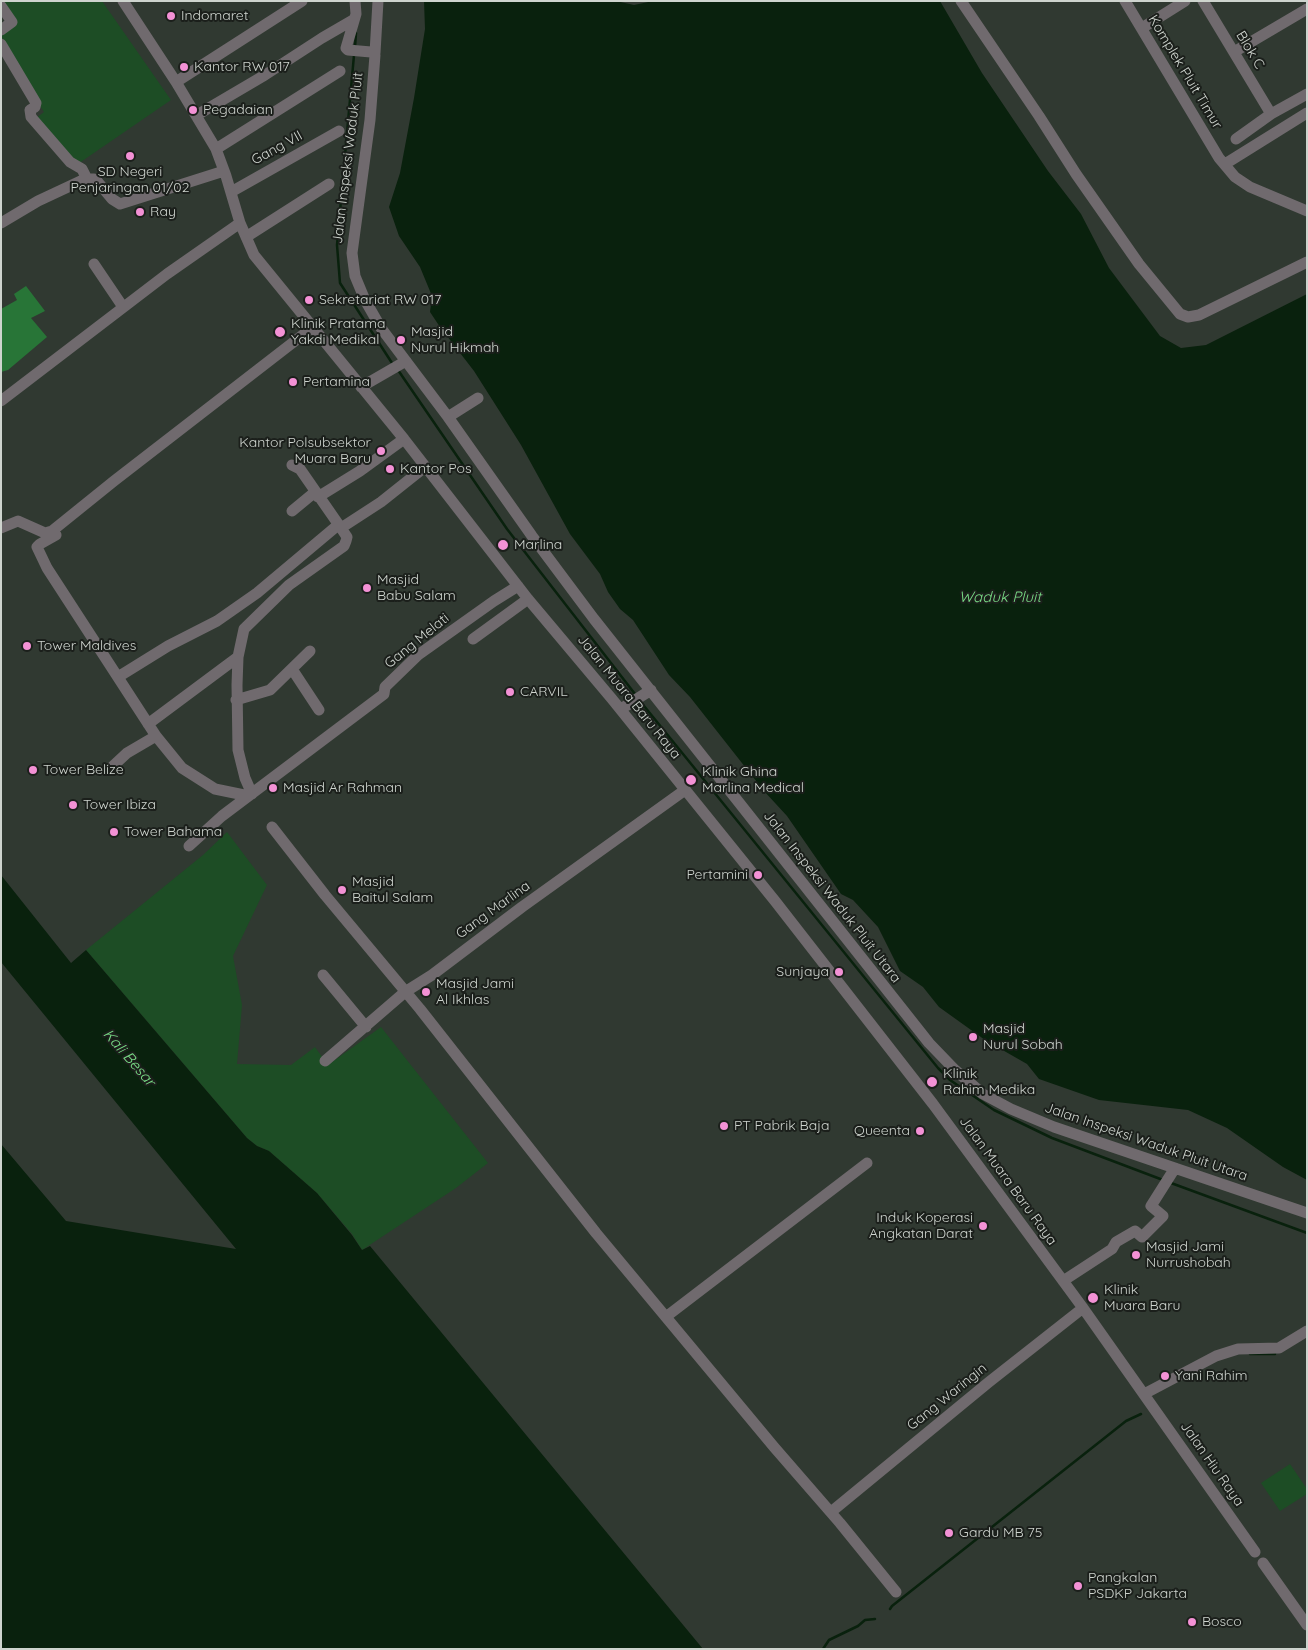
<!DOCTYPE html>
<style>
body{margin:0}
#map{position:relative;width:1308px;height:1650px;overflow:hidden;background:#303931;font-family:Quicksand,sans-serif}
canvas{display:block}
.frame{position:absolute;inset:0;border:2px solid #ced4ce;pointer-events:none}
</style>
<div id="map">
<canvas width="1308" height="1650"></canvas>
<div class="frame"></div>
</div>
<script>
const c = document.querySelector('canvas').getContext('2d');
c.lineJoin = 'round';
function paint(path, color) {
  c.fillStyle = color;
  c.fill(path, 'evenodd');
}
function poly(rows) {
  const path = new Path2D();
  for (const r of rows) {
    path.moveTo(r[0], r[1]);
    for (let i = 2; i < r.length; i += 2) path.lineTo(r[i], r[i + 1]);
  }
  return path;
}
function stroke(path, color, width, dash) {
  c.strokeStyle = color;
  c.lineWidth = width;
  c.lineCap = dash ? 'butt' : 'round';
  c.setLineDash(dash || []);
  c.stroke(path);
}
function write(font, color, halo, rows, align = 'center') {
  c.font = font + ' Quicksand,sans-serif';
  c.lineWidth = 4;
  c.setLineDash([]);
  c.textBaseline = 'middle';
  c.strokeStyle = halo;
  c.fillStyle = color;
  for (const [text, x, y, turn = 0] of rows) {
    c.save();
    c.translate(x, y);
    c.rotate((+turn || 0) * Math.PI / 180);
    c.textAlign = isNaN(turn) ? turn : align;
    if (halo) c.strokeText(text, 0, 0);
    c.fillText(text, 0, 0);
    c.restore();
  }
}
paint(poly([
 [1,1,102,1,171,100,72,168,32,121,44,112,1,48,1,34,14,25],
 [227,832,267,885,233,956,242,1005,237,1064,291,1065,315,1047,328,1065,381,1027,488,1163,456,1188,362,1250,352,1234,317,1193,269,1151,257,1146,247,1138,86,950,203,855],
 [1290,1464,1307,1489,1307,1494,1280,1511,1261,1483]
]), '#1d4d25');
paint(poly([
 [26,286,45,311,31,318,47,337,8,370,1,372,1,309,17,300,14,294]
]), '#287537');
paint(poly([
 [424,1,616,1,634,5,653,1,940,1,982,73,1048,171,1081,214,1109,268,1160,336,1181,348,1206,345,1307,294,1307,1180,1283,1167,1227,1128,1188,1110,1099,1100,1039,1079,1027,1064,985,1040,939,1007,923,987,900,971,878,927,853,900,841,894,787,816,764,791,690,697,669,675,633,620,620,609,608,592,600,574,570,534,521,445,474,371,440,327,430,312,432,296,420,267,399,236,389,207,400,173,414,98,425,29],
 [1,875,71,963,86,950,247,1138,257,1146,269,1151,317,1193,352,1235,362,1250,370,1246,703,1649,1,1649,1,1144,66,1221,236,1249,1,962]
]), '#09210d');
stroke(poly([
 [355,47,356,33],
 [354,55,337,245,340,283,392,363],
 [398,370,507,529,635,694],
 [640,701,938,1068,950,1080,994,1110,1052,1138,1163,1180],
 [1171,1183,1307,1233],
 [1250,1354,1275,1354],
 [890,1609,892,1606,1126,1421,1141,1414],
 [823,1649,829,1640,858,1626,865,1620,875,1619]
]), '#09210d', 2.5);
stroke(poly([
 [123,1,176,82,216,149,226,176,240,223,254,255,404,439,528,599,612,699,775,901,933,1104,1083,1308,1255,1552],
 [355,1,356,14,346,48,348,50,371,52,375,55,370,120,352,253,355,276,365,300,381,328,448,417,532,536,594,619,929,1043,955,1070,983,1094,1011,1109,1054,1127,1307,1213],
 [961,1,1039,116,1076,174,1139,264,1180,314,1188,317,1199,315,1307,262],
 [1125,1,1219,158,1235,177,1250,187,1307,211],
 [1203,1,1271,114],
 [1,6,12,22,1,30],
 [1142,28,1185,1],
 [1,44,36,103,35,107,30,110,31,117,70,162,82,169,87,179],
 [1234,52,1307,9],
 [375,53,378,1],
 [176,82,302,1],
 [197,115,265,75,322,38,353,20],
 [1236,139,1271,114,1307,94],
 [216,149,340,71],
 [1225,164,1307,113],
 [231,192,339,131],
 [1,223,38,201,85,179,94,179,97,181,112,199,120,204,224,171],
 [246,237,329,184],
 [94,264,123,307],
 [361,387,406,361],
 [1,401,167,274,240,223],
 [448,417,478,398],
 [318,497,360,471,404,439],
 [292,511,315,492],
 [1,528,18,521,45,533,52,531,114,481,313,327],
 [341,528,381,502,425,467],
 [56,535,40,544,37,547,47,568,156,736,182,768,215,789,249,796],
 [473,639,528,599],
 [292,669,319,710],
 [118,677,168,646,217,621,257,593,338,525],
 [236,700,270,690,310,651],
 [621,709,651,690],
 [148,724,238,657],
 [113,766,127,753,156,736],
 [252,794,245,778,238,750,237,685,238,657,244,629,289,585,344,546,346,541,347,537,341,528,300,469,292,465],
 [272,827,325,895,420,1009,596,1233,774,1447,840,1523,896,1592],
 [189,846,222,816,384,694,385,687,418,655,494,601,518,586],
 [323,975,366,1027],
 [325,1061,405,992,432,975,522,907,685,790],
 [1063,1281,1112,1249,1116,1242,1135,1231,1142,1237,1163,1216,1151,1206,1175,1168],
 [667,1316,867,1163],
 [1144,1394,1216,1356,1238,1349,1279,1348,1307,1331],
 [831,1512,989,1382,1083,1308],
 [1263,1563,1307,1625]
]), '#706a6e', 11);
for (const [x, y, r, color] of [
 [171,16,5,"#f391d5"],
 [184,67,5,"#f391d5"],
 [193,110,5,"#f391d5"],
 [130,156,5,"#f391d5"],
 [140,212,5,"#f391d5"],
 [309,300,5,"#f391d5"],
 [280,332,6,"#f391d5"],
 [401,340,5,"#f391d5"],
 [293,382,5,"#f391d5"],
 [381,451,5,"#f391d5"],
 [390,469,5,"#f391d5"],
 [503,545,6,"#f391d5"],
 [367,588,5,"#f391d5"],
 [27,646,5,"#f391d5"],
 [510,692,5,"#f391d5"],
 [33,770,5,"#f391d5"],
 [691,780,6,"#f391d5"],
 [273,788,5,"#f391d5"],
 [73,805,5,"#f391d5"],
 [114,832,5,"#f391d5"],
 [758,875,5,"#f391d5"],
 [342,890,5,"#f391d5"],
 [839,972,5,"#f391d5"],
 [426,992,5,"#f391d5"],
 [973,1037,5,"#f391d5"],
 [932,1082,6,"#f391d5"],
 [724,1126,5,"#f391d5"],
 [920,1131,5,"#f391d5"],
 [983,1226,5,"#f391d5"],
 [1136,1255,5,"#f391d5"],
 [1093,1298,6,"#f391d5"],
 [1165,1376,5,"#f391d5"],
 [949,1533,5,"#f391d5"],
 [1078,1586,5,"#f391d5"],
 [1192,1622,5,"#f391d5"]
]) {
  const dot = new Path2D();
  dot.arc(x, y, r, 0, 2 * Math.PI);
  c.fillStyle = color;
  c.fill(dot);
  stroke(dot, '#1b1f1b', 2);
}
write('14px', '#ced4ce', '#1b1f1b', [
 ["Indomaret",181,16],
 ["Kantor RW 017",194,67],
 ["Pegadaian",203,110],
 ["SD Negeri",130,172,"center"],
 ["Penjaringan 01/02",130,188,"center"],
 ["Ray",150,212],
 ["Sekretariat RW 017",319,300],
 ["Klinik Pratama",291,324],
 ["Yakdi Medikal",291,340],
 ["Masjid",411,332],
 ["Nurul Hikmah",411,348],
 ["Pertamina",303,382],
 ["Kantor Polsubsektor",371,443,"right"],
 ["Muara Baru",371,459,"right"],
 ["Kantor Pos",400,469],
 ["Marlina",514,545],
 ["Masjid",377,580],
 ["Babu Salam",377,596],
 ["Tower Maldives",37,646],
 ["CARVIL",520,692],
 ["Tower Belize",43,770],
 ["Klinik Ghina",702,772],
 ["Marlina Medical",702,788],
 ["Masjid Ar Rahman",283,788],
 ["Tower Ibiza",83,805],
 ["Tower Bahama",124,832],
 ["Pertamini",748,875,"right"],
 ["Masjid",352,882],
 ["Baitul Salam",352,898],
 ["Sunjaya",829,972,"right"],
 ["Masjid Jami",436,984],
 ["Al Ikhlas",436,1000],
 ["Masjid",983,1029],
 ["Nurul Sobah",983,1045],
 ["Klinik",943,1074],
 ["Rahim Medika",943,1090],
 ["PT Pabrik Baja",734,1126],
 ["Queenta",910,1131,"right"],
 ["Induk Koperasi",973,1218,"right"],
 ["Angkatan Darat",973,1234,"right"],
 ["Masjid Jami",1146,1247],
 ["Nurrushobah",1146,1263],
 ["Klinik",1104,1290],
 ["Muara Baru",1104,1306],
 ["Yani Rahim",1175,1376],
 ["Gardu MB 75",959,1533],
 ["Pangkalan",1088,1578],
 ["PSDKP Jakarta",1088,1594],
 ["Bosco",1202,1622]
], 'left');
write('14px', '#ced4ce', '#1b1f1b', [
 ["Blok C",1250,50,59],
 ["Komplek Pluit Timur",1185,72,59],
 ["Gang VII",277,148,-29],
 ["Jalan Inspeksi Waduk Pluit",348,158,-83],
 ["Gang Melati",417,641,-39],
 ["Jalan Muara Baru Raya",629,697,51],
 ["Jalan Inspeksi Waduk Pluit Utara",832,897,52],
 ["Gang Marlina",493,910,-36],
 ["Jalan Inspeksi Waduk Pluit Utara",1146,1142,19],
 ["Jalan Muara Baru Raya",1008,1181,54],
 ["Gang Waringin",947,1397,-39],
 ["Jalan Hiu Raya",1212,1464,55]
]);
write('italic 15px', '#79dc86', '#1b1f1b', [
 ["Waduk Pluit",1000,597],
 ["Kali Besar",129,1058,49]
]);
</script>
